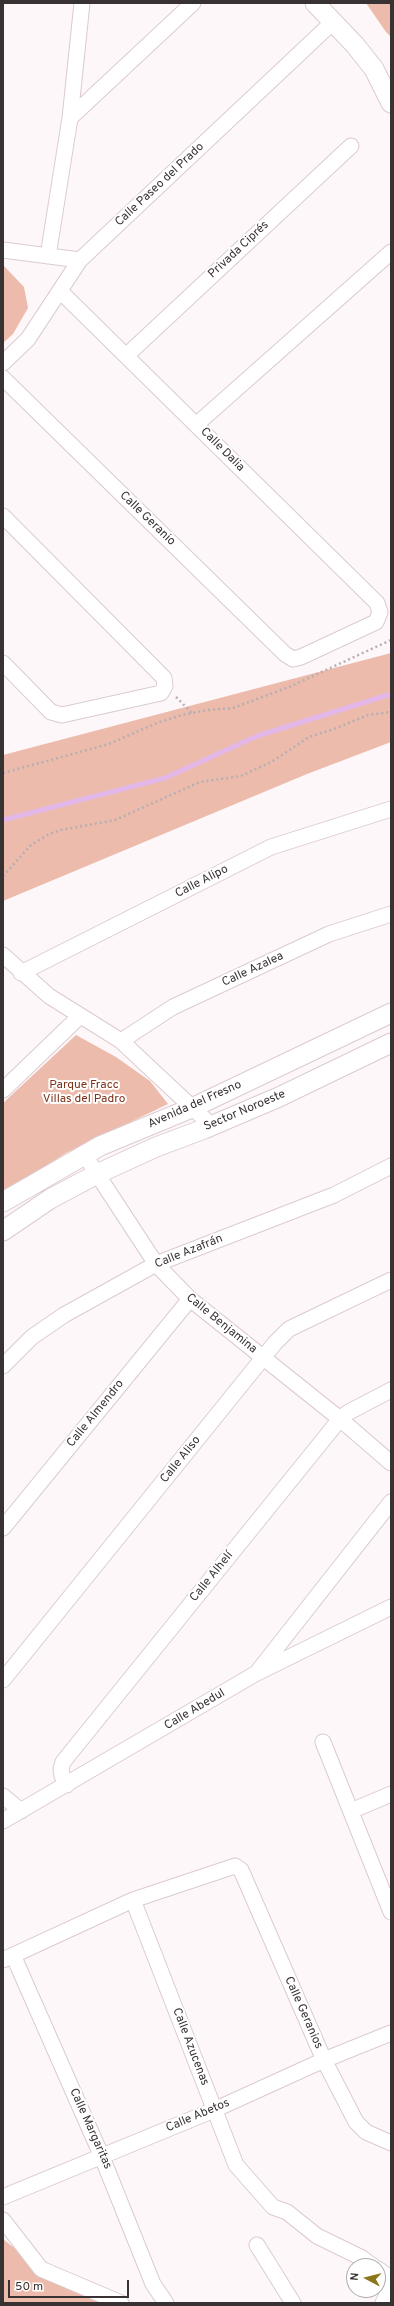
<!DOCTYPE html>
<meta charset="utf-8">
<style>
body{margin:0}
#map{position:relative;width:394px;height:2306px;overflow:hidden;background:#fef7f9;font-family:Overpass,sans-serif}
canvas{display:block}
.frame{position:absolute;inset:0;border:4px solid #383233;pointer-events:none}
.north{position:absolute;left:346px;top:2258px;width:40px;height:40px;box-sizing:border-box;background:#fff;border:1px solid #afadad;border-radius:50%;rotate:277deg;font-size:11px;font-weight:700;line-height:16px;text-align:center;color:#383233}
.north::after{content:'';display:block;margin:auto;width:14px;height:18px;background:#8d761a;clip-path:polygon(50% 0,100% 100%,50% 72%,0 100%)}
.scale{position:absolute;left:8px;top:2280px;width:121px;height:18px;box-sizing:border-box;border:2px solid #383233;border-top:0;padding-left:5px;font-size:12px;line-height:14px;white-space:nowrap;color:#383233;-webkit-text-stroke:3px #fff;paint-order:stroke}
</style>
<div id="map">
<canvas width="394" height="2306"></canvas>
<div class="frame"></div>
<div class="north">N</div>
<div class="scale">50 m</div>
</div>
<script>
const c = document.querySelector('canvas').getContext('2d');
c.lineJoin = 'round';
function paint(path, color) {
  c.fillStyle = color;
  c.fill(path, 'evenodd');
}
function poly(rows) {
  const path = new Path2D();
  for (const r of rows) {
    path.moveTo(r[0], r[1]);
    for (let i = 2; i < r.length; i += 2) path.lineTo(r[i], r[i + 1]);
  }
  return path;
}
function stroke(path, color, width, dash) {
  c.strokeStyle = color;
  c.lineWidth = width;
  c.lineCap = dash ? 'butt' : 'round';
  c.setLineDash(dash || []);
  c.stroke(path);
}
function write(font, color, halo, rows, align = 'center') {
  c.font = font + ' Overpass,sans-serif';
  c.lineWidth = 4;
  c.setLineDash([]);
  c.textBaseline = 'middle';
  c.strokeStyle = halo;
  c.fillStyle = color;
  for (const [text, x, y, turn = 0] of rows) {
    c.save();
    c.translate(x, y);
    c.rotate((+turn || 0) * Math.PI / 180);
    c.textAlign = isNaN(turn) ? turn : align;
    if (halo) c.strokeText(text, 0, 0);
    c.fillText(text, 0, 0);
    c.restore();
  }
}
paint(poly([
 [366,3,391,3,391,37,386,32],
 [3,265,24,287,28,308,13,334,3,343],
 [391,653,391,742,307,774,3,901,3,755],
 [76,1035,116,1057,150,1081,168,1104,66,1153,3,1193,3,1103],
 [3,2239,41,2269,121,2303,3,2303]
]), '#ecbbac');
stroke(poly([
 [3,820,165,778,257,736,391,694]
]), '#e3b8e8', 5);
const minor = poly([
 [70,118,193,3],
 [3,250,80,260],
 [48,256,70,118,82,3],
 [127,355,351,146],
 [3,363,28,339,80,260,334,21],
 [3,378,285,654,293,659,301,657,376,622,380,612,377,603,60,291],
 [197,424,391,252],
 [3,516,164,678,165,686,161,693,62,715,51,712,3,663],
 [3,955,49,996,121,1041,212,1126],
 [21,973,271,847,391,809],
 [121,1041,173,1007,329,934,391,914],
 [3,1090,80,1016],
 [84,1154,156,1264,190,1299,340,1419,391,1463],
 [3,1366,32,1337,64,1315,156,1264,334,1195,391,1166],
 [3,1528,190,1299],
 [259,1670,391,1502],
 [3,1680,275,1343,289,1329,391,1280],
 [323,1742,391,1912],
 [67,1785,62,1776,61,1769,63,1762,340,1419,347,1413,391,1390],
 [3,1796,21,1811],
 [351,1811,391,1794],
 [3,1821,255,1674,391,1607],
 [133,1900,236,2165,273,2207,287,2212,317,2236,362,2258,373,2266],
 [13,1955,102,2157,153,2284,166,2303],
 [3,1960,133,1900,235,1866,241,1870,324,2060,356,2122,366,2132,391,2143],
 [3,2197,214,2110,324,2060,391,2033],
 [3,2220,41,2269,121,2303],
 [257,2245,293,2303],
 [378,2269,391,2279],
 [383,2303,391,2286]
]);
const tertiary = poly([
 [315,3,355,45,374,69,391,103],
 [3,1202,100,1146,194,1107,391,1013],
 [3,1231,50,1199,97,1174,156,1147,204,1129,279,1097,391,1043]
]);
stroke(minor, '#dbcbcf', 17);
stroke(tertiary, '#dbcbcf', 21);
stroke(poly([
 [176,697,192,713],
 [3,773,109,744,157,723,182,715,208,710,233,708,289,687,391,640],
 [3,876,31,845,49,834,61,830,115,820,200,782,241,776,273,761,309,737,334,729,368,715,391,712]
]), '#b6afb1', 2.5, [2, 3]);
stroke(minor, '#fff', 15);
stroke(tertiary, '#fff', 19);
write('12px', '#383233', '#fff', [
 ["Calle Paseo del Prado",160,185,-43],
 ["Privada Ciprés",239,250,-43],
 ["Calle Dalia",222,450,45],
 ["Calle Geranio",147,519,44],
 ["Calle Alipo",202,882,-27],
 ["Calle Azalea",253,970,-25],
 ["Avenida del Fresno",195,1105,-24],
 ["Sector Noroeste",245,1111,-23],
 ["Calle Azafrán",189,1252,-22],
 ["Calle Benjamina",221,1324,39],
 ["Calle Almendro",96,1414,-51],
 ["Calle Aliso",181,1460,-51],
 ["Calle Alhelí",212,1577,-51],
 ["Calle Abedul",195,1710,-31],
 ["Calle Geranios",303,2013,66],
 ["Calle Azucenas",190,2047,69],
 ["Calle Abetos",198,2116,-23],
 ["Calle Margaritas",90,2129,66]
]);
write('12px', '#7c3119', '#fff', [
 ["Parque Fracc",84,1086],
 ["Villas del Padro",84,1100]
]);
</script>
